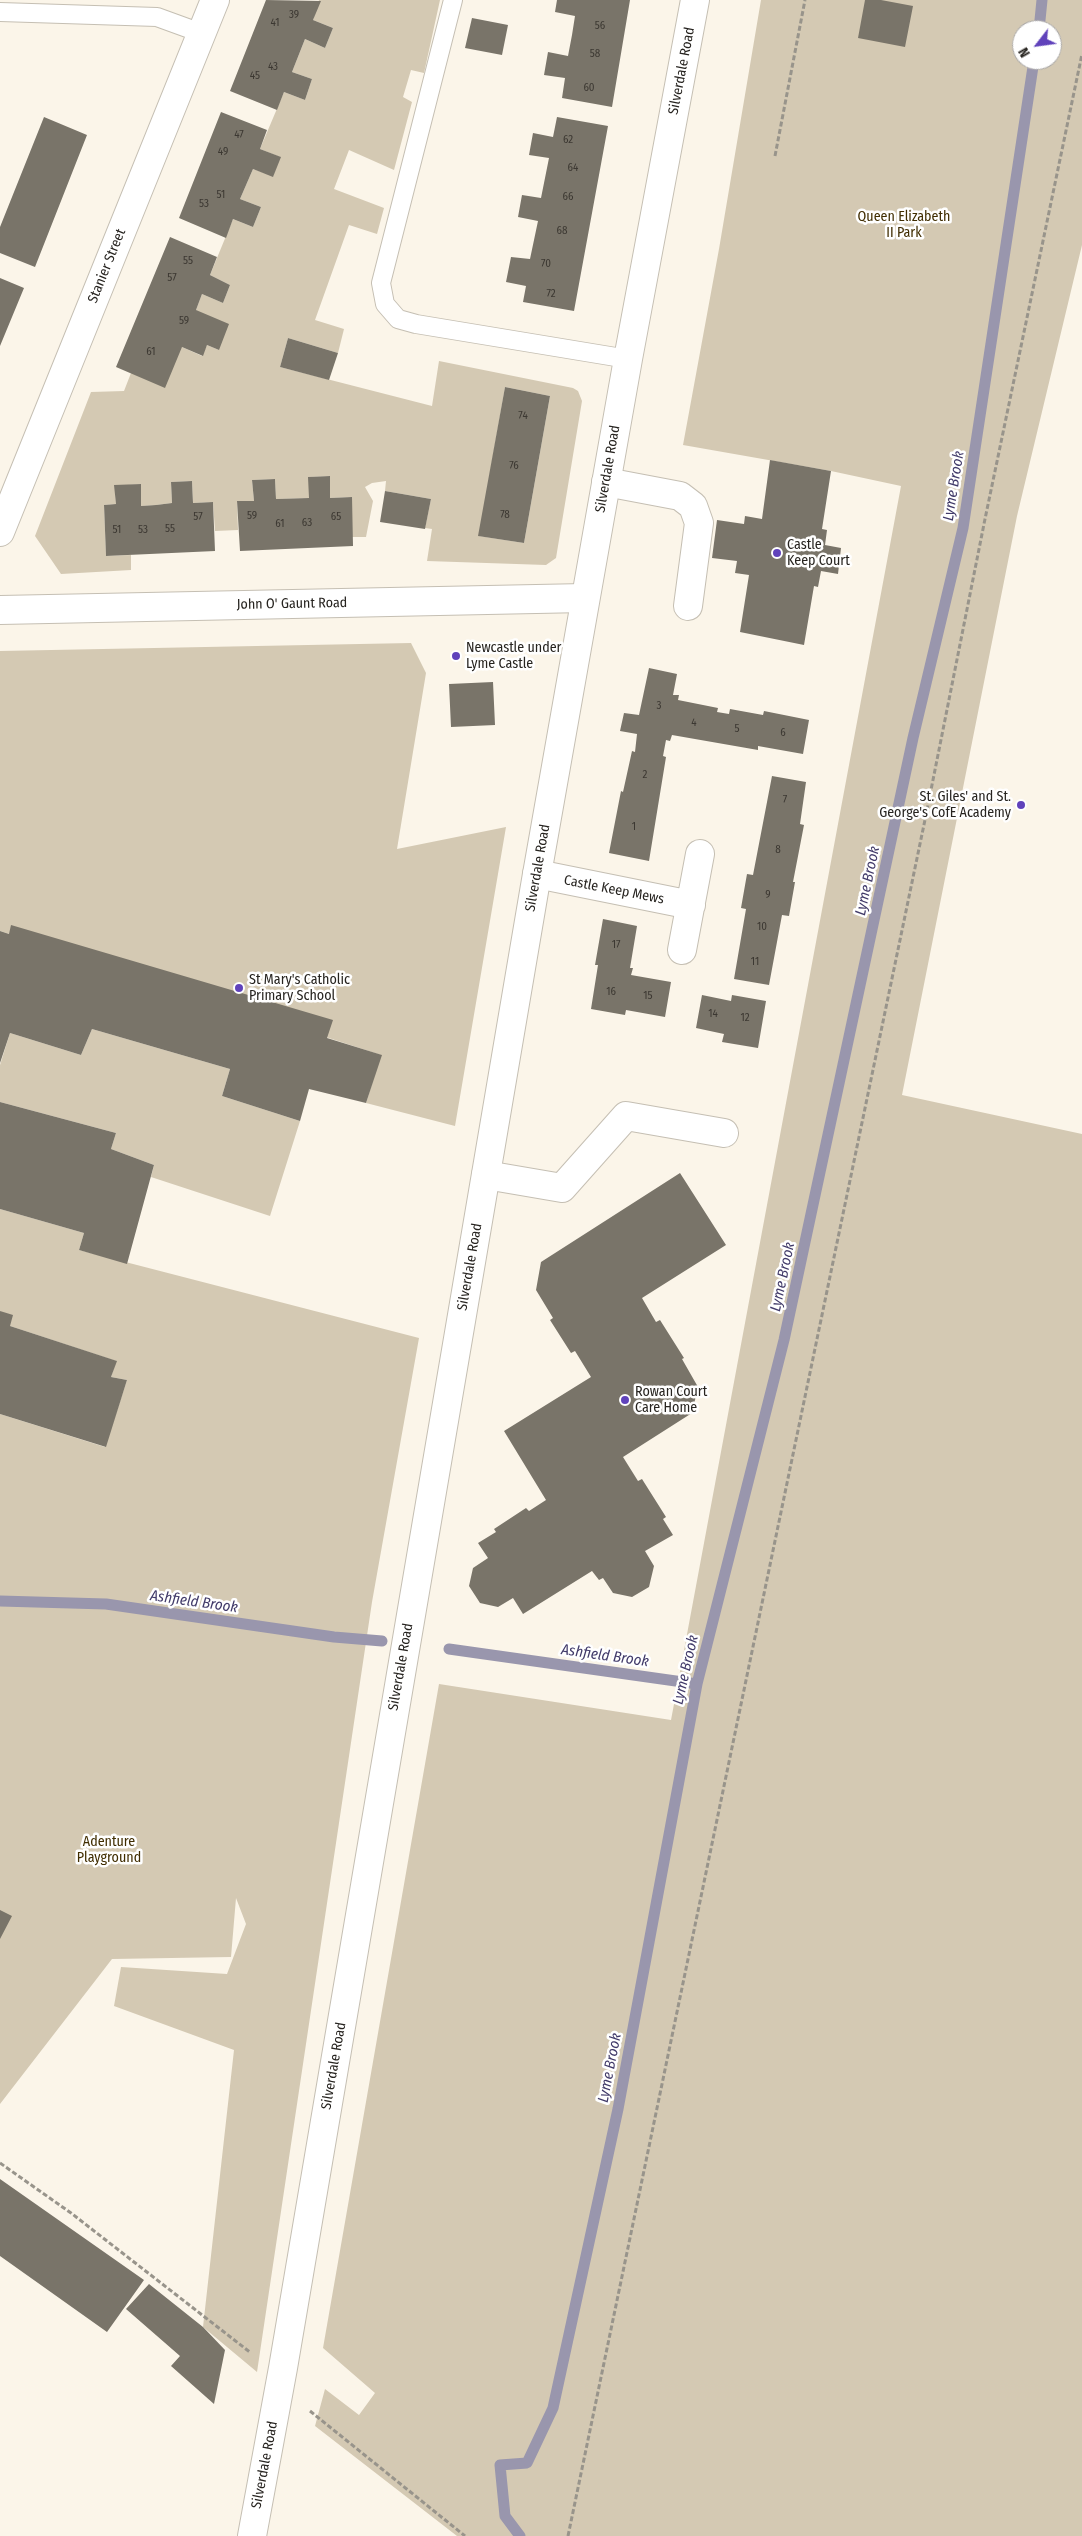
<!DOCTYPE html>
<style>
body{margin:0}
#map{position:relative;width:1082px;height:2536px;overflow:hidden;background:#fbf5e9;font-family:"Fira Sans Condensed",sans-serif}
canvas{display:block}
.north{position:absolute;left:1012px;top:20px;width:50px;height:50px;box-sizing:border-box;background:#fff;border:1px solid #a9a7a6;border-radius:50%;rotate:240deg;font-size:14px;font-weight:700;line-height:20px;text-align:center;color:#272420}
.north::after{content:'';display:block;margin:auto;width:18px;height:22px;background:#6042bb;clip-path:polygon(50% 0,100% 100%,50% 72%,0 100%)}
</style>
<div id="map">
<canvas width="1082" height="2536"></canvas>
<div class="north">N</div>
</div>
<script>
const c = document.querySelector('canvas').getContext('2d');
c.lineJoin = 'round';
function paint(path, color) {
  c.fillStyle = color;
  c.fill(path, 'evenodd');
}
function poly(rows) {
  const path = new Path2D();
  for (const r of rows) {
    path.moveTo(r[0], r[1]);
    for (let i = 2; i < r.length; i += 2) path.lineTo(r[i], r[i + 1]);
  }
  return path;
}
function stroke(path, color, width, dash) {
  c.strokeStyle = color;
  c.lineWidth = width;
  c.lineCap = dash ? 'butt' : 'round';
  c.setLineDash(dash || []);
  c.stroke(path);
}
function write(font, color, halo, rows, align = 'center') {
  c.font = font + ' "Fira Sans Condensed",sans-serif';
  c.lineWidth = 5;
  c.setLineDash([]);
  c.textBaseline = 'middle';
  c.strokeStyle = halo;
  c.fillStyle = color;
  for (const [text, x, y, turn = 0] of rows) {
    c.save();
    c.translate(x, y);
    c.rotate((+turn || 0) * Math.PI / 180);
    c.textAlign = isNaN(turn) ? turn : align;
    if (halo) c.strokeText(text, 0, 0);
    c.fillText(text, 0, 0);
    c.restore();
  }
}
paint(poly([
 [319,0,440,0,424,73,411,70,403,97,412,102,394,170,349,150,334,189,384,208,377,234,349,225,315,320,344,329,338,353,288,338,280,367,432,406,439,361,573,388,578,391,582,401,556,558,546,565,427,561,432,529,425,528,431,499,385,491,386,481,372,483,365,487,373,501,366,537,352,537,352,497,330,498,329,476,309,477,309,498,276,499,275,479,252,480,254,501,237,502,238,530,215,531,213,502,193,503,192,481,171,482,172,503,156,505,141,506,141,484,115,486,116,504,104,505,106,556,131,555,131,570,61,574,35,536,91,392,124,391,131,373,182,347,202,356,207,345,219,350,196,310,202,294,223,303,230,285,210,275,233,219,253,227,261,207,240,199,253,169,273,176,280,157,260,149,284,92,305,100,312,79,292,72,305,39,325,48,333,28,313,20],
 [505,387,550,396,524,543,479,536],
 [761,0,1082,0,1082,245,1017,516,902,1095,1082,1134,1082,2536,457,2536,315,2426,325,2389,359,2415,375,2393,323,2348,439,1684,671,1720,901,486,831,471,683,445,719,249],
 [1022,30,1052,30,1052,60,1022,60],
 [411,643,426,673,397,849,506,827,455,1126,366,1103,381,1055,0,931,0,651],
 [92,1029,230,1069,222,1096,300,1121,270,1216,151,1177,154,1165,111,1149,116,1133,0,1102,0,1065,10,1033,81,1055],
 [0,1209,84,1233,79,1250,419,1338,372,1602,257,2372,203,2327,234,2050,114,2006,121,1967,227,1974,246,1924,236,1898,231,1957,112,1959,0,2104,0,1414,105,1447,127,1380,111,1377,116,1361,10,1326,0,1311]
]), '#d4c9b3');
stroke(poly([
 [1039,30,1042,0],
 [0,1601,106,1604,334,1637,382,1641],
 [449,1649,697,1684],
 [520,2536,505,2516,500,2465,527,2463,553,2408,618,2109,697,1684,784,1340,913,738,963,528,1034,60]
]), '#9996ad', 11);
paint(poly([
 [266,0,321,1,313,20,333,28,325,48,305,39,292,72,312,79,305,100,284,92,277,110,230,91],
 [557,0,630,0,612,107,562,98,565,78,544,75,548,52,568,56,572,35,575,16,555,12],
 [865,0,881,0,913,6,905,47,858,38],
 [472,18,508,25,502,55,465,48],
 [221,112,267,130,260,149,281,157,273,177,253,169,240,199,261,207,253,227,233,219,226,238,179,218],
 [44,117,87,135,35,267,0,253,0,227],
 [557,117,608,126,574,311,523,302,526,286,506,282,511,257,530,259,538,221,518,217,522,195,541,198,549,158,529,155,533,133,553,137],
 [170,237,217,257,210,275,230,285,223,303,202,294,196,310,229,324,219,350,207,345,203,356,182,347,165,388,116,367],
 [0,278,24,288,0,346],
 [288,338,338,353,329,380,280,367],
 [505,387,550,396,524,543,478,536],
 [770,460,831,471,822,529,827,530,825,545,841,548,838,574,821,571,818,587,814,586,804,645,740,632,749,575,735,573,737,561,712,558,717,520,744,524,745,516,762,519],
 [330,476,330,498,352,497,353,546,240,551,237,501,254,501,252,480,275,479,276,499,309,498,308,477],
 [192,481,193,503,213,502,215,551,106,556,104,505,116,504,114,485,141,484,141,506,156,505,172,503,171,482],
 [385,491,431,499,425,529,380,522],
 [649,668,677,674,673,695,679,695,678,700,718,708,717,712,729,714,730,709,763,715,764,711,809,720,803,754,758,746,758,750,672,735,670,741,666,740,663,756,666,757,649,861,609,853,621,791,623,792,632,751,635,752,637,734,620,731,624,713,639,715],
 [493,682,495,725,451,727,449,684],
 [772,776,806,782,800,824,804,825,793,882,795,882,789,916,782,915,769,985,734,979,746,909,741,908,747,874,753,875],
 [603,919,637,926,630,968,633,968,631,975,671,982,665,1017,626,1010,625,1015,591,1009,598,965,595,965],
 [11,925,333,1020,327,1038,382,1055,366,1103,309,1089,300,1121,222,1096,230,1069,92,1029,81,1055,10,1033,0,1063,0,931,9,934],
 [702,995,731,1001,732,995,766,1001,758,1048,722,1042,724,1034,696,1028],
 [0,1102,116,1133,111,1149,154,1165,127,1264,79,1250,84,1233,0,1209],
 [680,1173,726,1245,642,1298,656,1322,660,1320,684,1358,682,1359,698,1387,692,1413,623,1457,638,1481,642,1479,666,1517,663,1519,673,1535,645,1551,654,1566,649,1587,632,1597,613,1593,603,1578,599,1580,592,1571,523,1614,513,1598,498,1607,480,1603,469,1586,473,1568,488,1558,478,1543,496,1532,494,1529,526,1508,529,1511,546,1500,504,1431,591,1377,575,1351,571,1353,550,1320,553,1318,536,1290,541,1262],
 [0,1311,13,1315,10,1326,117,1361,111,1377,127,1380,106,1447,0,1414],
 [0,1910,12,1916,0,1939],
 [0,2179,144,2280,107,2332,0,2256],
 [149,2284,203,2327,225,2350,214,2404,171,2366,180,2356,126,2309]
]), '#797469');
const service = poly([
 [453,0,381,283,385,304,398,319,416,324,628,359],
 [0,12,157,17,201,33]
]);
const minor = poly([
 [606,482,680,496,693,506,699,523,688,606],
 [0,532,215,0],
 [0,610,585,598],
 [537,874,691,905],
 [682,950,700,854],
 [486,1175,562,1188,626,1116,724,1133]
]);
const secondary = poly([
 [252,2536,283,2368,537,874,628,359,695,0]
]);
stroke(service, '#c5bfb3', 20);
stroke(minor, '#c5bfb3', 30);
stroke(secondary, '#c5bfb3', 30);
stroke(poly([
 [775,156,805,0],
 [0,2163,71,2213,251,2353],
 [310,2411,465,2536],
 [568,2536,926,815,985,519,1082,54]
]), '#98948b', 3, [5, 2.5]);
stroke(service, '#fff', 18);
stroke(minor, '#fff', 28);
stroke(secondary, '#fff', 28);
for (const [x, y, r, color] of [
 [777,553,5,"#6042bb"],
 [456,656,5,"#6042bb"],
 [1021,805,5,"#6042bb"],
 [239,988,5,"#6042bb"],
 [625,1400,5,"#6042bb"]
]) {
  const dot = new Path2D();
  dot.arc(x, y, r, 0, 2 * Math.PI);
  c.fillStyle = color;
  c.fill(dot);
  stroke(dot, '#fff', 2);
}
write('11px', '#3c3832', null, [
 ["39",294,15],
 ["41",275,23],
 ["56",600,26],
 ["58",595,54],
 ["43",273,67],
 ["45",255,76],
 ["60",589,88],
 ["47",239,135],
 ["62",568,140],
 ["49",223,152],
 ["64",573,168],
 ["51",221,195],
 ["66",568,197],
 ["53",204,204],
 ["68",562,231],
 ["55",188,261],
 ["70",546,264],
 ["57",172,278],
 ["72",551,294],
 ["59",184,321],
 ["61",151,352],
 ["74",523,416],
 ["76",514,466],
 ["78",505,515],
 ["59",252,516],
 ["57",198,517],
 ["65",336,517],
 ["63",307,523],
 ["61",280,524],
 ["55",170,529],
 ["51",117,530],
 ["53",143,530],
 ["3",659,706],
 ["4",694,723],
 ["5",737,729],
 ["6",783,733],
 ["2",645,775],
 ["7",785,800],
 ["1",634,827],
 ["8",778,850],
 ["9",768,895],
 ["10",762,927],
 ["17",616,945],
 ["11",755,962],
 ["16",611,992],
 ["15",648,996],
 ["14",713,1014],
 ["12",745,1018]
]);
write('14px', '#272420', '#fff', [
 ["Silverdale Road",682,71,-79],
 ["Stanier Street",107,266,-68],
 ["Silverdale Road",608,469,-80],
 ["John O' Gaunt Road",292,604,-1],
 ["Silverdale Road",538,868,-80],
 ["Castle Keep Mews",614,890,11],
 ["Silverdale Road",470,1267,-80],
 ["Silverdale Road",401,1667,-80],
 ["Silverdale Road",334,2066,-80],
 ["Silverdale Road",265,2465,-79]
]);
write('14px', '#402d01', '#fff', [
 ["Queen Elizabeth",904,217],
 ["II Park",904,233],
 ["Adenture",109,1842],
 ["Playground",109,1858]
]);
write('14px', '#272420', '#fff', [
 ["Castle",787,545],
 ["Keep Court",787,561],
 ["Newcastle under",466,648],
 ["Lyme Castle",466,664],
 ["St. Giles' and St.",1011,797,"right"],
 ["George's CofE Academy",1011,813,"right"],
 ["St Mary's Catholic",249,980],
 ["Primary School",249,996],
 ["Rowan Court",635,1392],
 ["Care Home",635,1408]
], 'left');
write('italic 15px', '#413a69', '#fff', [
 ["Lyme Brook",954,486,-81],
 ["Lyme Brook",868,881,-78],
 ["Lyme Brook",783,1277,-78],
 ["Ashfield Brook",194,1602,8],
 ["Ashfield Brook",605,1656,8],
 ["Lyme Brook",686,1670,-77],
 ["Lyme Brook",610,2068,-79]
]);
</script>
